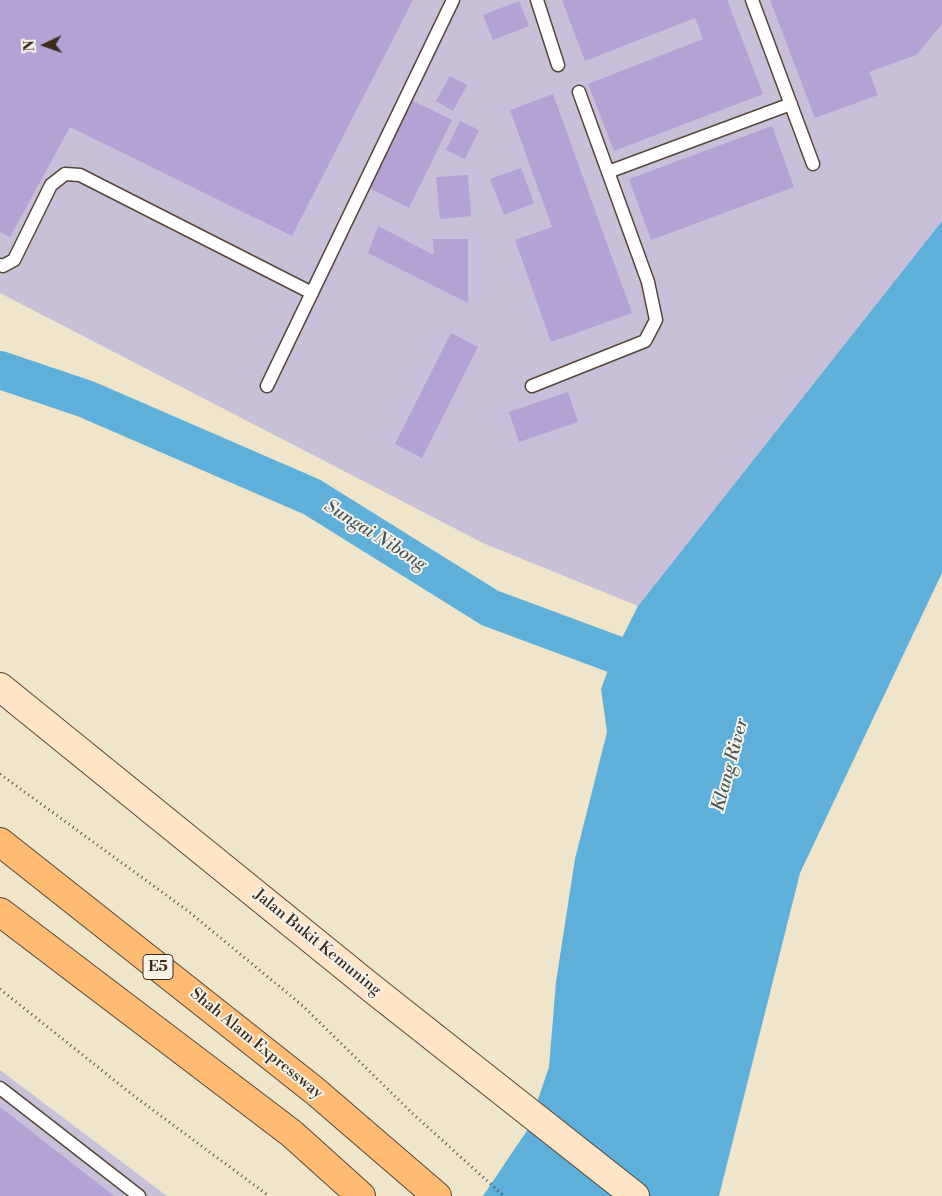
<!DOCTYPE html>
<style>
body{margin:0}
#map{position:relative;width:942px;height:1196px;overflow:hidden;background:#efe5cb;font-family:"Libre Bodoni",serif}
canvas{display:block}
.north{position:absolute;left:20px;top:20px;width:50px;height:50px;-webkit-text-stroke:4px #f7f3e8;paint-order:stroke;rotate:267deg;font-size:14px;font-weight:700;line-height:20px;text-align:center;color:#3b2a1e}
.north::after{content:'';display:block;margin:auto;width:18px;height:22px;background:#3b2a1e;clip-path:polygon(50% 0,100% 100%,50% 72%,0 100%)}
</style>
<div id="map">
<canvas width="942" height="1196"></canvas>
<div class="north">N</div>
</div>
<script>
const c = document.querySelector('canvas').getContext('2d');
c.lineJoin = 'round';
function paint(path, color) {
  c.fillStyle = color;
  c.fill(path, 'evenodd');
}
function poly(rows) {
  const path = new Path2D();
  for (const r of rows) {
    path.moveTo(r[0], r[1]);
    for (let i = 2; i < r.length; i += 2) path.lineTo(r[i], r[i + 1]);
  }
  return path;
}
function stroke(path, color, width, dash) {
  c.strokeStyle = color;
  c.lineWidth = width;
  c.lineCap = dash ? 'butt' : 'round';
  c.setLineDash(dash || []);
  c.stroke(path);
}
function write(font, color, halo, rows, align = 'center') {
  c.font = font + ' "Libre Bodoni",serif';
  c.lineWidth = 4;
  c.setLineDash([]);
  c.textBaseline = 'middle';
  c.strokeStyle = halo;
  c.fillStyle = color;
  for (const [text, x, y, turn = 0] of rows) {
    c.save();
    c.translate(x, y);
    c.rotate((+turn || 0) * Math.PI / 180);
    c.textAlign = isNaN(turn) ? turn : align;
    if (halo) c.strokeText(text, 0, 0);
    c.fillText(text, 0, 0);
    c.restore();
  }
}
paint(poly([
 [0,0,942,0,942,221,638,606,483,543,0,293],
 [0,1070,167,1196,0,1196]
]), '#c8bfd8');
paint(poly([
 [942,221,942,573,800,873,719,1196,483,1196,528,1129,549,1067,556,982,575,859,607,732,601,689,614,654,638,606]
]), '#5eafd9');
stroke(poly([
 [0,370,86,399,312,497,490,608,614,654,660,676]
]), '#5eafd9', 38);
paint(poly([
 [0,0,413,0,292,236,70,127,10,237,0,232],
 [562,0,727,0,763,94,614,151,588,84,703,39,695,18,585,61],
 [770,0,942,0,942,24,916,55,869,72,878,95,815,118],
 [519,1,529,26,493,40,483,15],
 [450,76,467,85,453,111,436,101],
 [553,94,632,313,551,342,515,240,552,227,510,110],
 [411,100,452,120,409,208,369,188],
 [460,121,479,130,465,159,446,150],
 [772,126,794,187,651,240,629,179],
 [521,168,534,203,504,215,490,179],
 [468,175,471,216,440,219,436,177],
 [378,226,434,255,433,239,468,239,468,303,368,253],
 [451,333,478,347,422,458,395,444],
 [568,392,578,422,519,442,509,412],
 [0,1107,114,1196,0,1196]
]), '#b5a2d4');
const service = poly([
 [537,0,558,65],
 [752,0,813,164],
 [608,172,791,104],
 [0,265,3,266,14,260,51,185,65,174,80,175,312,293],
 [267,386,453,0],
 [532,386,645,341,656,320,648,282,579,92],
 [0,1088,139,1196]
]);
const secondary = poly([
 [0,687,374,990,635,1196]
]);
const motorway = poly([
 [0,842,315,1091,437,1196],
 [0,912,291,1133,361,1196]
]);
stroke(service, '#564638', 15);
stroke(secondary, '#564638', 30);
stroke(motorway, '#564638', 30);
stroke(poly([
 [0,774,188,911,303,1006,412,1113,504,1196],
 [0,989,134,1096,269,1196]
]), '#564638', 3, [1, 4]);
stroke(service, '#fff', 12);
stroke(secondary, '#ffe4c6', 28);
stroke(motorway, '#febb71', 28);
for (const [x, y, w] of [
 [158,967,30]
]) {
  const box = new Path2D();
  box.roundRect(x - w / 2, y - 12.5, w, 25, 4);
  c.fillStyle = '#f7f3e8';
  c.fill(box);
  stroke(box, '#3b2a1e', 1);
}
write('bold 15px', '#3b2a1e', null, [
 ["E5",158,967]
]);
write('16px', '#3b2a1e', '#f7f3e8', [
 ["Jalan Bukit Kemuning",317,943,39],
 ["Shah Alam Expressway",256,1044,39]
]);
write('italic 18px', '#47595f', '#f7f3e8', [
 ["Sungai Nibong",375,536,32],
 ["Klang River",731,765,-75]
]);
</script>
